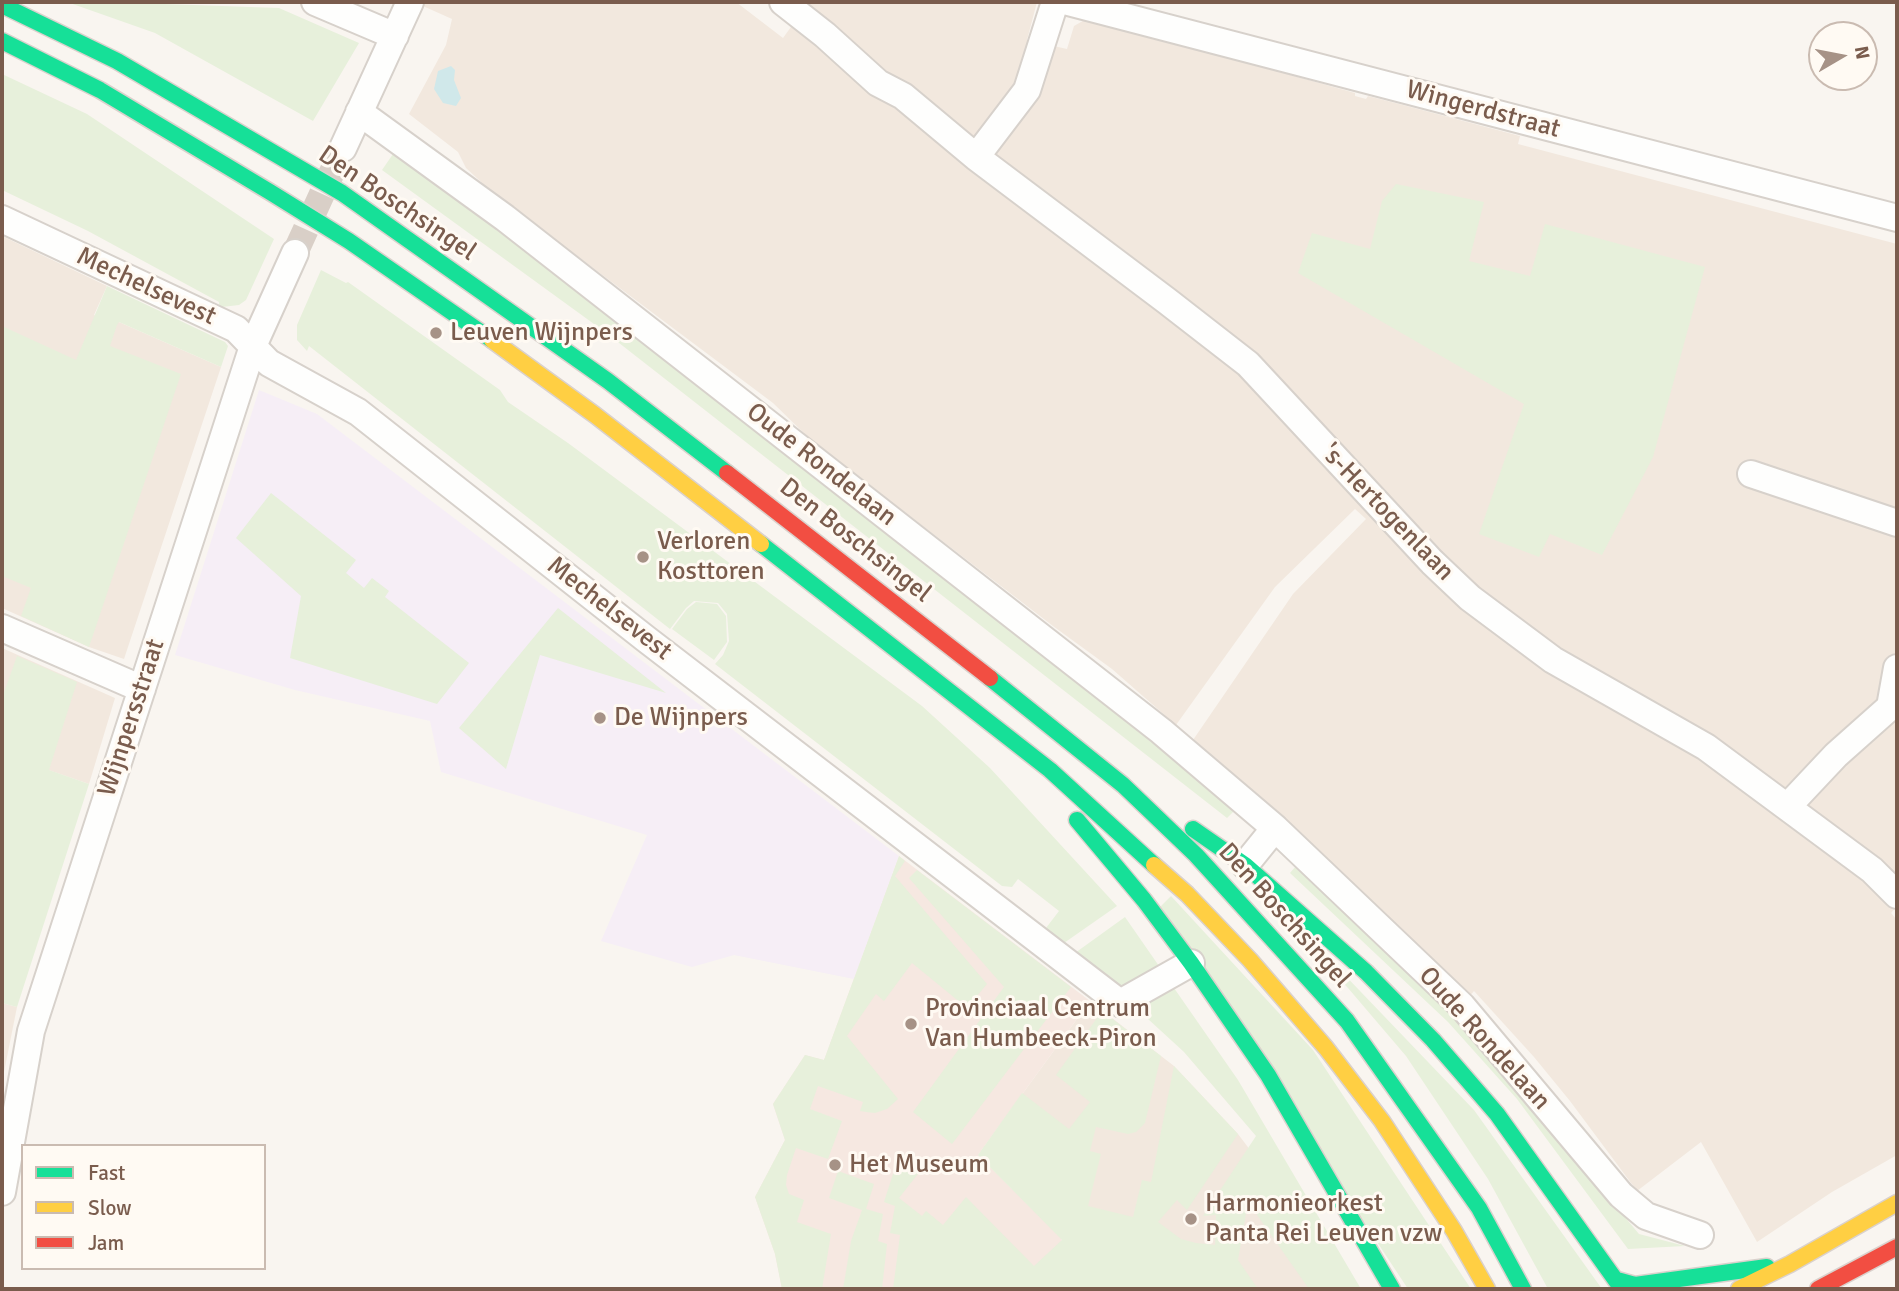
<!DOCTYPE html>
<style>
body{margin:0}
#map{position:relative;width:1899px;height:1291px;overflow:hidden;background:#f9f5f0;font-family:Signika,sans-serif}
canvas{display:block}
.frame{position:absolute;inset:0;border:4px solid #7a5c4d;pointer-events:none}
.legend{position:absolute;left:21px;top:1144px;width:245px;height:126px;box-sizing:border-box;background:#fffaf3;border:2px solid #cabbb1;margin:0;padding:9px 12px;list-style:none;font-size:21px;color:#7a5c4d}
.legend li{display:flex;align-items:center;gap:14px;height:35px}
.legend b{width:35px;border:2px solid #cabbb1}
.north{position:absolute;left:1808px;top:21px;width:70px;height:70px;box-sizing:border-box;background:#fffaf3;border:2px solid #cabbb1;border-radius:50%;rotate:80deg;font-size:19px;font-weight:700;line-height:28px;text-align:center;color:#7a5c4d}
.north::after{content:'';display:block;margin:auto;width:24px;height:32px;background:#a69286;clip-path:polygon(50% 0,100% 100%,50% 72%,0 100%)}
</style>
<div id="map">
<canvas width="1899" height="1291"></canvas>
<div class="frame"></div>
<ul class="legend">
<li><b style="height:9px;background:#16e098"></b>Fast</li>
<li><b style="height:9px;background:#ffcf43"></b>Slow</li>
<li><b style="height:9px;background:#f24e42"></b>Jam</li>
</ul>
<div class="north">N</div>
</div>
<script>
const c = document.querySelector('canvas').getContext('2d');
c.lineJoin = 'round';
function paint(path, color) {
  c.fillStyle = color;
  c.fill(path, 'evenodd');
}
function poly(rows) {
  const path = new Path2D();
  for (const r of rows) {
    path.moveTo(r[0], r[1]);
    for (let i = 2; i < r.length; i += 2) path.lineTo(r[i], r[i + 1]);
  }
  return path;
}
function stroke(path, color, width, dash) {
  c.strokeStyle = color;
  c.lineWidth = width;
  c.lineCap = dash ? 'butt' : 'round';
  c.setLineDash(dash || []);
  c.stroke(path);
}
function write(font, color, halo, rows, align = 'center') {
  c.font = font + ' Signika,sans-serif';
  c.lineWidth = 6;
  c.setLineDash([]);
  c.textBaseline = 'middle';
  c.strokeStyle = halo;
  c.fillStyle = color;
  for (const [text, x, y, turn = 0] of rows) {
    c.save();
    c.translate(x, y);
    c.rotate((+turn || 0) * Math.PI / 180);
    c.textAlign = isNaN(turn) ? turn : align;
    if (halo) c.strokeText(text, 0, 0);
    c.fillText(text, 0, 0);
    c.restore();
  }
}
paint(poly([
 [414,2,736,2,783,38,809,2,1037,2,1027,40,1067,49,1074,26,1088,18,1355,93,1355,96,1366,99,1368,96,1403,105,1520,136,1518,144,1897,244,1897,906,1891,913,1897,920,1897,1155,1832,1192,1757,1242,1701,1142,1637,1191,1570,1101,1534,1057,1474,991,1468,998,1193,740,1293,594,1366,519,1355,509,1275,587,1176,725,1112,669,1053,626,812,441,773,403,493,193,466,168,458,152,409,114,446,45,452,19],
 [2,236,107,286,94,315,119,322,221,367,124,659,89,647,2,608],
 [2,648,115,698,89,784,2,754],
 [1090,1001,1174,1066,1238,1134,1355,1289,1050,1289,1062,1239,978,1155],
 [2,1003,17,1007,2,1082]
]), '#f2e8de');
paint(poly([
 [899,856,1090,1001,978,1155,1062,1239,1050,1289,782,1289,775,1254,755,1197,785,1140,773,1104,805,1055,824,1060]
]), '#f6e8e1');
paint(poly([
 [259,390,317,414,899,856,854,979,734,955,692,967,601,941,647,835,441,772,430,721,295,690,175,655]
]), '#f6eef6');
paint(poly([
 [67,2,158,2,165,4,279,8,359,43,313,121,155,33],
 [2,74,87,114,274,239,246,300,239,305,222,307,219,305,219,302,88,231,2,190],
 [393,154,470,203,1237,808,1227,818,605,332,382,170],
 [1396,184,1484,202,1469,261,1530,276,1545,224,1705,267,1653,457,1602,555,1550,534,1539,557,1479,534,1524,404,1298,273,1312,233,1370,249,1382,201],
 [321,270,346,283,348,282,500,390,508,402,568,443,922,706,990,768,1117,906,1064,943,1046,928,1059,911,1018,879,1012,887,1002,886,715,664,723,655,729,641,727,614,718,603,694,601,686,608,670,629,309,346,307,351,297,340,297,325],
 [107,286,225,342,228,346,221,367,119,322,117,325,110,346,181,374,89,647,21,616,31,588,2,576,2,326,76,360],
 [271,493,356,560,346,573,364,588,372,578,389,591,385,597,469,663,437,704,290,658,301,596,236,538],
 [696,602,717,604,726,616,727,642,714,660,672,629,687,609],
 [558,608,666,693,540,655,506,769,459,728],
 [17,656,77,682,49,770,89,784,17,1007,2,1003,2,698],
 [899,856,905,861,895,876,987,984,967,1008,912,963,884,1001,876,994,847,1036,898,1099,887,1109,875,1113,866,1112,860,1111,863,1102,818,1086,810,1109,842,1121,828,1159,796,1148,787,1175,786,1185,789,1194,804,1200,797,1222,831,1234,822,1289,782,1289,775,1254,755,1197,785,1140,773,1104,805,1055,824,1060],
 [1296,866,1456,1015,1639,1234,1685,1246,1628,1249,1517,1099,1448,1022,1290,873],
 [917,870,1071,987,952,1144,913,1112,1004,987,909,878],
 [1171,896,1313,1050,1471,1289,1408,1289,1158,909],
 [1269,896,1474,1110,1602,1289,1548,1289,1488,1179,1406,1056,1348,988,1265,901],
 [1125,917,1159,966,1120,988,1075,953],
 [1174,988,1238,1080,1361,1289,1309,1289,1248,1202,1238,1260,1258,1289,893,1289,900,1235,890,1233,895,1206,884,1202,900,1152,925,1165,899,1198,922,1216,926,1211,943,1225,966,1197,1034,1266,1062,1240,978,1155,1022,1093,1069,1129,1090,1102,1056,1075,1102,1011,1161,1056,1145,1123,1136,1132,1128,1134,1096,1127,1090,1151,1101,1154,1088,1206,1133,1217,1142,1180,1151,1182,1174,1066,1238,1134,1187,1210,1177,1200,1158,1222,1181,1239,1196,1243,1215,1245,1216,1215,1203,1216,1256,1136,1184,1052,1136,1008],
 [838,1171,874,1184,866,1209,883,1214,878,1241,887,1244,882,1289,843,1289,851,1241,862,1210,829,1198]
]), '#e7f0db');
paint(poly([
 [451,66,455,70,454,80,461,98,456,106,443,103,434,89,438,71]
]), '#d0e8ea');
stroke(poly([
 [295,253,343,148]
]), '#d9cfc7', 26, [26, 13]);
const street = poly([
 [315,2,395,36],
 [783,2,825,35,878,83,903,96,976,157,1167,301,1248,364,1432,562,1470,598,1553,660,1706,747,1872,870,1897,895],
 [1068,2,1897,218],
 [359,112,505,218,1161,731,1275,828,1462,1006,1621,1195,1646,1216,1700,1235],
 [343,148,410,2],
 [976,157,1027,90,1055,2],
 [2,219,236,329,269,363,358,412,646,639,1120,1003,1191,963],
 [1751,474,1897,523],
 [2,628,142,689],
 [1788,806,1836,755,1890,707,1897,668],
 [1245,865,1275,828],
 [2,1192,31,1031,253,346,295,253]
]);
const fast = poly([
 [2,5,117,61,342,193,608,381,727,473],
 [2,41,100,90,270,192,349,241,492,340],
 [761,544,1050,770,1154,865],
 [990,678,1123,785,1196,855,1347,1021,1479,1208,1523,1289],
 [1077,820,1144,900,1191,963,1268,1075,1392,1289],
 [1193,829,1245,865,1366,972,1433,1040,1497,1114,1622,1289],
 [1617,1280,1635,1285,1767,1267]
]);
const slow = poly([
 [492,340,595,415,761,544],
 [1154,865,1187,894,1250,960,1326,1048,1382,1121,1454,1231,1487,1289],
 [1739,1289,1790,1264,1897,1203]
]);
const jam = poly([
 [727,473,990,678],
 [1818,1289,1897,1247]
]);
stroke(street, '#d7d1cb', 30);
stroke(fast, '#dad1cc', 19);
stroke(slow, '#dad1cc', 19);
stroke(jam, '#dad1cc', 19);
stroke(street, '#fefefd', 26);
stroke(fast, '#16e098', 16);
stroke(slow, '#ffcf43', 16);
stroke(jam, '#f24e42', 16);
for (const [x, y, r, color] of [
 [436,333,7,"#a69286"],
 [643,557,7,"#a69286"],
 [600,718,7,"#a69286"],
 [911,1024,7,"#a69286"],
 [835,1165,7,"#a69286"],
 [1191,1219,7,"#a69286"]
]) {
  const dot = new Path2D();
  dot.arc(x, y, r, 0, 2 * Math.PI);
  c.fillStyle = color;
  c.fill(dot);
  stroke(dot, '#fffaf3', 2.5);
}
write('26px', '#7a5c4d', '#fffaf3', [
 ["Wingerdstraat",1483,110,15],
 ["Den Boschsingel",397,204,34],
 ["Mechelsevest",146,287,25],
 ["Oude Rondelaan",821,465,38],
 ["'s-Hertogenlaan",1387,513,46],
 ["Den Boschsingel",855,541,38],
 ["Mechelsevest",609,609,38],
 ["Wijnpersstraat",132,718,-72],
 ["Den Boschsingel",1284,916,48],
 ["Oude Rondelaan",1484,1039,48]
]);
write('26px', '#7a5c4d', '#fffaf3', [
 ["Leuven Wijnpers",450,333],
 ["Verloren",657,542],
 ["Kosttoren",657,572],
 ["De Wijnpers",614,718],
 ["Provinciaal Centrum",925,1009],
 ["Van Humbeeck-Piron",925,1039],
 ["Het Museum",849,1165],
 ["Harmonieorkest",1205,1204],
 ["Panta Rei Leuven vzw",1205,1234]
], 'left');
</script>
